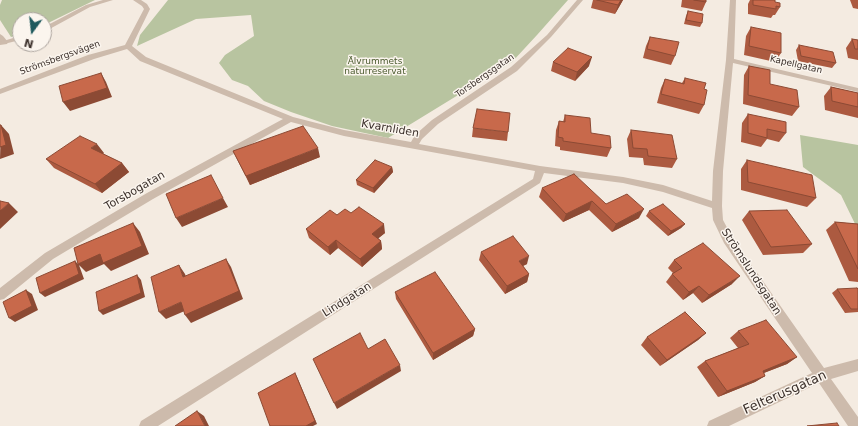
<!DOCTYPE html>
<meta charset="utf-8">
<style>
body{margin:0}
#map{position:relative;width:858px;height:426px;overflow:hidden;background:#f4ebe1;font-family:"DejaVu Sans",sans-serif}
canvas{display:block}
.north{position:absolute;left:12px;top:12px;width:40px;height:40px;box-sizing:border-box;background:#fbf5ee;border:1px solid #aea6a0;border-radius:50%;rotate:195deg;font-size:11px;font-weight:700;line-height:16px;text-align:center;color:#3b302b}
.north::after{content:'';display:block;margin:auto;width:14px;height:18px;background:#1f5a5e;clip-path:polygon(50% 0,100% 100%,50% 72%,0 100%)}
</style>
<div id="map">
<canvas width="858" height="426"></canvas>
<div class="north">N</div>
</div>
<script>
const c = document.querySelector('canvas').getContext('2d');
c.lineJoin = 'round';
function paint(path, color) {
  c.fillStyle = color;
  c.fill(path, 'evenodd');
}
function poly(rows) {
  const path = new Path2D();
  for (const r of rows) {
    path.moveTo(r[0], r[1]);
    for (let i = 2; i < r.length; i += 2) path.lineTo(r[i], r[i + 1]);
  }
  return path;
}
function stroke(path, color, width, dash) {
  c.strokeStyle = color;
  c.lineWidth = width;
  c.lineCap = dash ? 'butt' : 'round';
  c.setLineDash(dash || []);
  c.stroke(path);
}
function write(font, color, halo, rows, align = 'center') {
  c.font = font + ' "DejaVu Sans",sans-serif';
  c.lineWidth = 3;
  c.setLineDash([]);
  c.textBaseline = 'middle';
  c.strokeStyle = halo;
  c.fillStyle = color;
  for (const [text, x, y, turn = 0] of rows) {
    c.save();
    c.translate(x, y);
    c.rotate((+turn || 0) * Math.PI / 180);
    c.textAlign = isNaN(turn) ? turn : align;
    if (halo) c.strokeText(text, 0, 0);
    c.fillText(text, 0, 0);
    c.restore();
  }
}
paint(poly([
 [2,0,95,0,44,25,44,20,20,20,20,34,11,37,0,20,0,5],
 [168,0,568,0,537,35,512,62,388,138,332,126,291,112,264,101,248,86,232,80,219,63,225,55,254,36,251,15,196,19,137,46,140,35],
 [800,135,858,145,858,230,841,195,803,167]
]), '#b8c4a0');
paint(poly([
 [0,34,3,36,8,42,7,44,0,45,0,34]
]), '#cdbbac');
paint(poly([
 [103,0,113,0,90,7,44,32,44,27,86,5,103,0],
 [133,0,141,0,147,4,150,9,132,46,146,57,293,117,344,130,411,142,415,135,432,120,511,67,547,35,577,0,583,0,551,37,517,71,438,124,422,139,419,144,540,166,623,177,663,185,712,201,713,171,726,60,730,0,736,0,734,59,858,88,858,92,733,63,723,171,722,206,723,220,732,237,824,368,858,359,858,371,831,379,858,417,858,426,848,426,819,383,729,426,707,426,709,421,812,373,724,243,713,220,712,208,663,192,623,183,544,173,540,183,158,426,139,426,141,421,533,179,535,171,344,136,291,122,153,199,53,259,4,299,0,300,0,288,45,253,147,193,283,119,140,61,127,49,94,59,0,94,0,89,88,55,125,45,144,9,142,6,133,0],
 [20,36,20,40,4,44,0,42,20,36]
]), '#cdbbac');
paint(poly([
 [593,0,623,0,615,14,591,8],
 [682,0,706,0,706,2,702,11,681,7],
 [750,0,775,0,775,2,780,7,775,15,773,15,771,18,748,14,748,4],
 [850,0,858,0,858,9,853,8],
 [688,11,702,23,700,27,684,24,686,16],
 [751,27,781,53,775,62,744,55,746,36],
 [650,37,675,56,671,65,643,58,646,46],
 [852,39,858,40,858,60,848,58,846,48],
 [799,45,836,63,832,68,798,61,796,50],
 [553,62,589,66,575,81,551,71],
 [749,66,770,84,799,107,792,116,743,104,744,75],
 [685,78,704,89,704,105,699,114,657,103,661,88,665,79,682,83],
 [831,87,858,93,858,118,825,110,824,96],
 [748,114,786,133,779,142,767,139,761,147,741,142,742,123],
 [565,115,611,148,607,157,560,150,560,147,555,146,556,130,559,121,563,122],
 [473,128,508,132,507,141,472,137],
 [631,130,677,159,672,168,644,165,643,158,629,157,627,139],
 [233,151,320,157,250,185],
 [104,153,103,154,122,163,129,172,102,193,54,168,46,159],
 [747,160,816,198,807,207,741,190,741,169],
 [392,167,393,172,374,193,357,185,356,180],
 [542,188,606,204,639,218,612,232,589,210,563,222,539,197],
 [649,211,685,224,681,228,668,236,646,216],
 [749,211,812,244,803,253,763,255,742,220],
 [351,213,385,233,378,238,381,241,382,249,362,267,338,248,330,255,309,238,306,229],
 [835,222,858,224,858,282,849,281,826,230],
 [481,252,527,264,523,266,529,274,527,282,505,294,479,260],
 [674,260,732,284,702,303,693,293,683,300,666,282,672,274,673,273,668,268],
 [837,289,858,289,858,312,845,313,832,293],
 [395,292,475,329,473,336,433,360,396,299],
 [738,331,797,357,787,364,764,373,765,376,755,382,718,397,697,367,705,361,738,348,730,338],
 [706,333,698,340,660,366,641,345,647,337]
]), '#ac5a40');
paint(poly([
 [621,0,623,0,615,14,618,5],
 [592,57,589,66,575,81,577,72],
 [101,73,106,82,112,97,70,111,63,102],
 [1,125,9,134,14,154,0,159],
 [97,144,104,153,98,157,91,148],
 [318,148,320,157,250,185,246,176],
 [122,163,129,172,102,193,95,184],
 [392,167,393,172,374,193,373,188],
 [223,198,228,207,182,227,176,218],
 [592,201,589,210,563,222,566,214],
 [9,203,18,212,0,229,0,211],
 [644,209,639,218,612,232,616,224],
 [133,223,140,232,149,254,111,271,104,264,86,272,78,264],
 [384,224,385,233,374,242,372,234],
 [685,224,681,228,668,236,671,231],
 [336,240,338,248,330,255,328,247],
 [381,241,382,249,362,267,360,259],
 [529,256,527,264,516,269,519,261],
 [226,259,231,267,243,299,191,323,185,315],
 [75,261,79,265,84,279,45,297,40,293],
 [179,265,185,274,189,285,183,277],
 [529,274,527,282,505,294,507,286],
 [137,275,141,280,145,297,103,315,99,311],
 [740,276,732,284,702,303,709,295],
 [699,286,693,293,683,300,689,292],
 [26,290,32,294,38,310,15,322,9,318],
 [181,302,187,310,166,319,159,312],
 [475,329,473,336,433,360,433,353],
 [706,333,698,340,660,366,667,360],
 [797,357,787,364,753,377,763,371],
 [400,365,401,371,337,409,334,403],
 [295,373,297,377,317,424,313,426,306,426],
 [765,376,755,382,718,397,727,391],
 [197,411,204,416,209,426,205,426]
]), '#8c4a34');
const building = poly([
 [597,0,621,0,618,5,597,0],
 [694,0,706,0,706,2,694,0],
 [753,0,775,0,775,2,780,3,780,7,776,6,776,9,753,5,753,0],
 [688,11,703,14,702,23,686,20,688,11],
 [751,27,781,33,781,53,749,46,751,27],
 [650,37,679,42,675,56,647,49,650,37],
 [852,39,858,40,858,49,855,49,852,39],
 [799,45,833,52,836,63,801,56,799,45],
 [568,48,592,57,577,72,553,62,568,48],
 [749,66,770,70,770,84,797,90,799,107,748,95,749,66],
 [101,73,107,88,63,102,59,86,101,73],
 [685,78,706,83,704,89,707,90,704,105,661,94,665,79,684,84,685,78],
 [831,87,858,93,858,107,832,101,831,87],
 [477,109,510,113,508,132,473,128,477,109],
 [748,114,786,122,786,133,767,129,767,138,748,133,748,114],
 [565,115,590,118,591,133,610,136,611,148,563,141,563,138,558,137,559,121,565,122,565,115],
 [0,125,1,125,6,145,0,147,0,125],
 [303,126,318,148,246,176,233,151,303,126],
 [631,130,672,135,677,159,648,156,647,149,633,148,631,130],
 [80,136,97,144,91,148,122,163,95,184,46,159,80,136],
 [375,160,392,167,373,188,356,180,375,160],
 [747,160,812,175,816,198,748,182,747,160],
 [574,174,606,204,627,194,644,209,616,224,592,201,566,214,542,188,574,174],
 [211,175,223,198,176,218,166,194,211,175],
 [0,201,9,203,0,211,0,201],
 [663,204,685,224,671,231,649,211,663,204],
 [359,207,384,224,372,234,381,241,360,259,336,240,328,247,306,229,330,210,337,215,345,209,351,213,359,207],
 [787,210,812,244,771,247,749,211,787,210],
 [835,222,858,224,858,269,835,222],
 [133,223,142,246,103,263,100,254,78,264,74,248,133,223],
 [513,236,529,256,519,261,529,274,507,286,481,252,513,236],
 [703,243,740,276,709,295,699,286,689,292,672,274,682,268,674,260,703,243],
 [226,259,239,291,185,315,181,302,159,312,151,277,179,265,183,277,226,259],
 [75,261,79,274,40,293,36,278,75,261],
 [435,272,475,329,433,353,395,292,435,272],
 [137,275,141,293,99,311,96,292,137,275],
 [857,288,858,289,858,309,851,309,837,289,857,288],
 [26,290,32,306,9,318,3,302,26,290],
 [685,312,706,333,667,360,647,337,685,312],
 [766,320,797,357,763,371,765,376,727,391,705,361,749,344,738,331,766,320],
 [360,333,368,349,385,339,400,365,334,403,313,359,360,333],
 [295,373,315,421,306,426,270,426,258,393,295,373],
 [197,411,205,426,175,426,197,411],
 [837,423,839,426,807,426,837,423]
]);
paint(building, '#c8694b');
stroke(building, '#8c4a34', 1);
write('9px', '#3b302b', '#fbf5ee', [
 ["Strömsbergsvägen",60,58,-20],
 ["Kapellgatan",796,65,13],
 ["Torsbergsgatan",485,76,-35]
]);
write('9px', '#4a5a2e', '#fbf5ee', [
 ["Älvrummets",375,62],
 ["naturreservat",375,72]
]);
write('11px', '#3b302b', '#fbf5ee', [
 ["Kvarnliden",390,129,10],
 ["Torsbogatan",135,191,-30],
 ["Strömslundsgatan",751,272,57],
 ["Lindgatan",347,300,-32]
]);
write('13px', '#3b302b', '#fbf5ee', [
 ["Felterusgatan",785,393,-24]
]);
</script>
